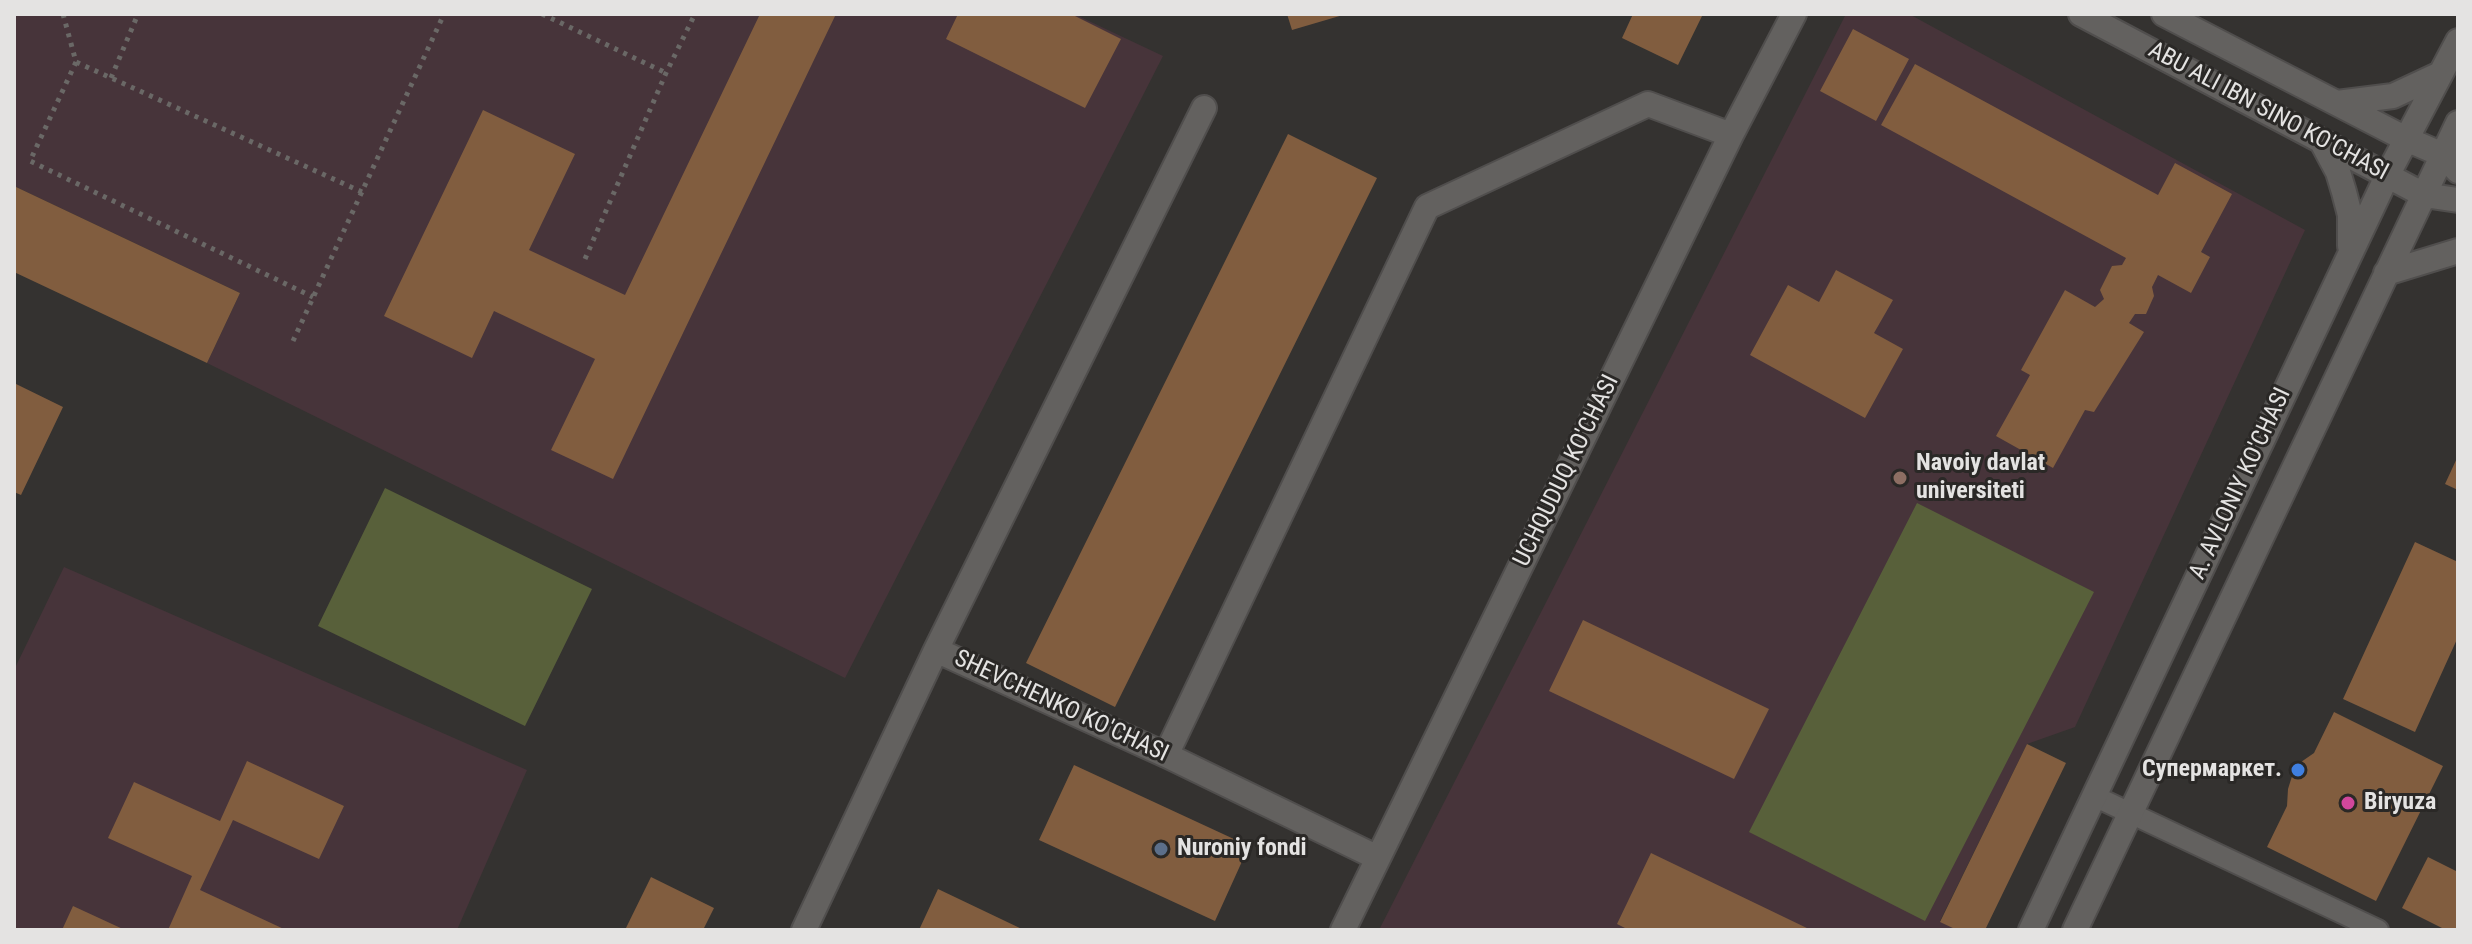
<!DOCTYPE html>
<meta charset="utf-8">
<style>
body{margin:0}
#map{position:relative;width:2472px;height:944px;overflow:hidden;background:#343230;font-family:"Roboto Condensed",sans-serif}
canvas{display:block}
.frame{position:absolute;inset:0;border:16px solid #e4e3e2;pointer-events:none}
</style>
<div id="map">
<canvas width="2472" height="944"></canvas>
<div class="frame"></div>
</div>
<script>
const c = document.querySelector('canvas').getContext('2d');
c.lineJoin = 'round';
function paint(path, color) {
  c.fillStyle = color;
  c.fill(path, 'evenodd');
}
function poly(rows) {
  const path = new Path2D();
  for (const r of rows) {
    path.moveTo(r[0], r[1]);
    for (let i = 2; i < r.length; i += 2) path.lineTo(r[i], r[i + 1]);
  }
  return path;
}
function stroke(path, color, width, dash) {
  c.strokeStyle = color;
  c.lineWidth = width;
  c.lineCap = dash ? 'butt' : 'round';
  c.setLineDash(dash || []);
  c.stroke(path);
}
function write(font, color, halo, rows, align = 'center') {
  c.font = font + ' "Roboto Condensed",sans-serif';
  c.lineWidth = 6;
  c.setLineDash([]);
  c.textBaseline = 'middle';
  c.strokeStyle = halo;
  c.fillStyle = color;
  for (const [text, x, y, turn = 0] of rows) {
    c.save();
    c.translate(x, y);
    c.rotate((+turn || 0) * Math.PI / 180);
    c.textAlign = isNaN(turn) ? turn : align;
    if (halo) c.strokeText(text, 0, 0);
    c.fillText(text, 0, 0);
    c.restore();
  }
}
paint(poly([
 [14,14,1074,14,1163,56,845,678,207,363,240,293,14,186],
 [1846,14,1909,14,2305,230,2075,727,2027,744,1940,921,1957,930,1379,930],
 [64,567,527,770,457,930,14,930,14,670]
]), '#47343a');
paint(poly([
 [385,488,592,589,525,726,318,626],
 [1917,503,2094,592,1925,921,1749,832]
]), '#58603a');
paint(poly([
 [760,14,836,14,613,479,551,450,595,359,494,311,472,358,384,316,483,110,575,154,529,250,625,295],
 [958,14,1071,14,1121,39,1085,108,946,39],
 [1287,14,1343,14,1343,15,1292,30],
 [1633,14,1703,14,1678,65,1622,38],
 [1853,29,1909,59,1876,121,1820,91],
 [1915,64,2158,195,2175,163,2232,194,2201,252,2210,257,2191,293,2158,275,2152,287,2154,296,2146,314,2135,314,2129,323,2144,332,2094,412,2085,410,2053,468,1996,436,2030,375,2021,370,2065,290,2095,307,2104,299,2100,290,2112,266,2122,265,2126,258,1881,125],
 [1288,134,1377,178,1115,707,1026,663],
 [14,186,240,293,207,363,14,272],
 [1836,270,1893,300,1874,333,1903,349,1865,418,1750,355,1788,285,1819,302],
 [14,383,63,407,21,495,14,492],
 [2458,456,2458,490,2445,484],
 [2415,542,2458,562,2458,637,2415,732,2343,699],
 [1583,620,1769,709,1734,779,1549,691],
 [2334,712,2443,766,2376,901,2267,847,2287,806,2288,789,2293,773,2301,762,2314,753],
 [2027,744,2066,763,1985,930,1957,930,1940,922],
 [247,761,344,806,319,859,233,820,200,890,286,930,168,930,192,876,108,838,134,782,220,821],
 [1074,765,1249,846,1215,921,1039,840],
 [1651,853,1811,930,1629,930,1617,924],
 [2428,857,2458,872,2458,930,2446,930,2402,908],
 [651,877,714,908,703,930,625,930],
 [938,889,1024,930,919,930],
 [73,906,125,930,62,930]
]), '#815d3f');
const lane = poly([
 [2094,796,2378,930]
]);
const street = poly([
 [936,650,1204,108],
 [1166,755,1427,207,1648,104,1731,135],
 [804,930,936,650,1166,755,1378,858],
 [1343,930,1731,135,1794,14]
]);
const secondary = poly([
 [2081,14,2424,195,2458,200],
 [2164,14,2406,139,2443,155,2458,171],
 [2337,103,2393,96,2440,74],
 [2322,142,2338,172,2344,192,2350,215,2350,246],
 [2386,273,2458,251],
 [2031,930,2388,174,2458,41],
 [2075,930,2458,123]
]);
stroke(lane, '#504e4d', 24);
stroke(street, '#504e4d', 28);
stroke(secondary, '#504e4d', 28);
stroke(poly([
 [63,14,76,62,362,192],
 [542,14,666,73],
 [76,62,30,161,313,297],
 [111,78,138,14],
 [585,259,666,73,695,14],
 [293,341,444,14]
]), '#6a6866', 5, [4, 6]);
stroke(lane, '#63615f', 20);
stroke(street, '#63615f', 24);
stroke(secondary, '#63615f', 24);
for (const [x, y, r, color] of [
 [1900,478,8,"#8d6e63"],
 [2298,770,8,"#3f7fe0"],
 [2348,803,8,"#d1479c"],
 [1161,849,8,"#5c6f8a"]
]) {
  const dot = new Path2D();
  dot.arc(x, y, r, 0, 2 * Math.PI);
  c.fillStyle = color;
  c.fill(dot);
  stroke(dot, '#2a2826', 3);
}
write('24px', '#e4e3e2', '#2a2826', [
 ["ABU ALI IBN SINO KO'CHASI",2268,112,28],
 ["UCHQUDUQ KO'CHASI",1567,471,-64],
 ["A. AVLONIY KO'CHASI",2241,484,-65],
 ["SHEVCHENKO KO'CHASI",1061,707,25]
]);
write('bold 24px', '#e4e3e2', '#2a2826', [
 ["Navoiy davlat",1916,464],
 ["universiteti",1916,492],
 ["Супермаркет.",2282,770,"right"],
 ["Biryuza",2364,803],
 ["Nuroniy fondi",1177,849]
], 'left');
</script>
